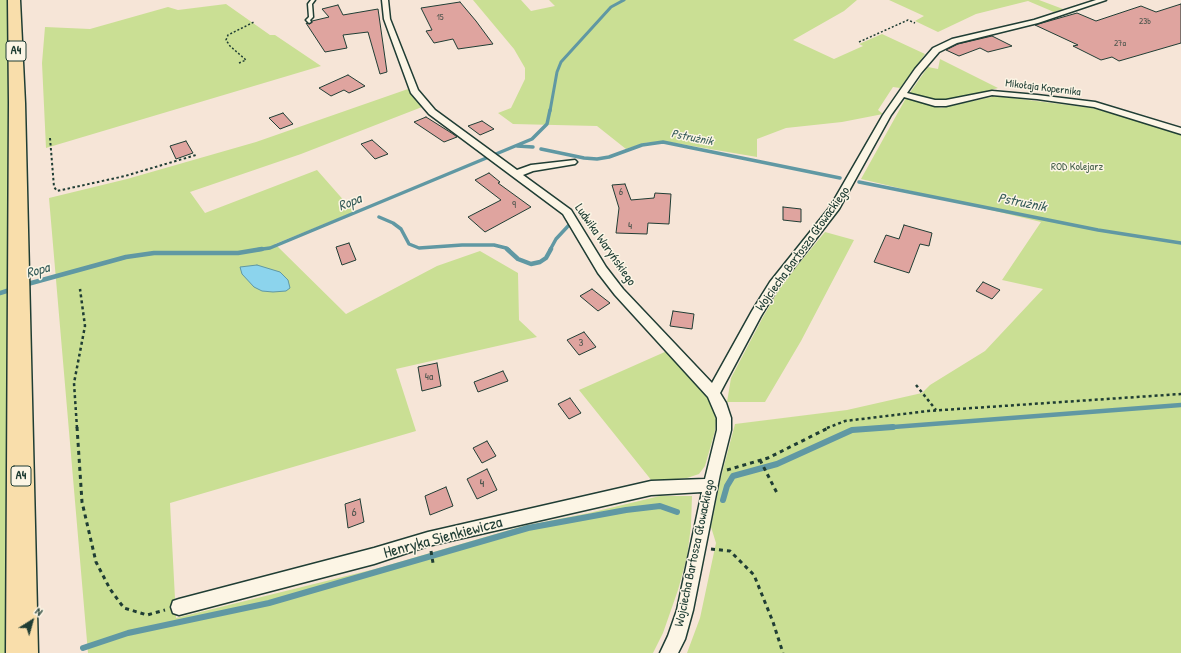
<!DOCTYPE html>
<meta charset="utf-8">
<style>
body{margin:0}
#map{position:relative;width:1181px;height:653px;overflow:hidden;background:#f6e5d7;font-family:"Patrick Hand",sans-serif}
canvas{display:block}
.north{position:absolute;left:12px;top:601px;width:40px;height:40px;-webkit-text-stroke:3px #fcf5e5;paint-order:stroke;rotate:37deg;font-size:11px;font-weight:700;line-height:16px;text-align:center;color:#1f3d34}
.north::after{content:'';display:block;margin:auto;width:14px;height:18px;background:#1f3d34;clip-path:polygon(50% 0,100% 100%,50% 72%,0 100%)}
</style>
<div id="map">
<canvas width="1181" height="653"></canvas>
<div class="north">N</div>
</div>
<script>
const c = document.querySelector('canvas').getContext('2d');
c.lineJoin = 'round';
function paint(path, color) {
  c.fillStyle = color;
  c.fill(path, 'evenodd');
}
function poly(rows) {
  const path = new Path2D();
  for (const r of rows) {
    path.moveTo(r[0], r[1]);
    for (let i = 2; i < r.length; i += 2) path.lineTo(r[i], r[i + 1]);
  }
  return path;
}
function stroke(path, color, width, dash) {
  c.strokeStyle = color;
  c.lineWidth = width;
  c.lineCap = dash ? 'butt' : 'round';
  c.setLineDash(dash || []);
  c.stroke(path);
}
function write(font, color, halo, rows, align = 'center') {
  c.font = font + ' "Patrick Hand",sans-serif';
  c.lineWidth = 3;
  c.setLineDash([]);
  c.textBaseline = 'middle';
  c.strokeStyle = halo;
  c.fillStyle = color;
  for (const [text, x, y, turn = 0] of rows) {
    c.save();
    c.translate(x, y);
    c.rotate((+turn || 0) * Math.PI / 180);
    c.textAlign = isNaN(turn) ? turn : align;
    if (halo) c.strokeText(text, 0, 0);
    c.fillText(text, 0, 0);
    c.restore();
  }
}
paint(poly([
 [0,0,8,0,10,150,9,653,0,653],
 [473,0,521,0,531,11,555,6,549,0,857,0,844,11,793,40,834,59,863,46,859,44,882,34,925,54,900,88,893,87,878,110,883,114,842,122,786,128,757,139,757,157,663,141,644,143,626,149,597,126,513,124,498,113,511,108,525,79,525,68,514,49],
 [889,0,1039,0,1063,9,1054,12,1028,1,976,14,938,32,915,21,924,16],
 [226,4,270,35,275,35,321,66,46,148,42,63,45,27,90,29,168,7,178,10],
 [940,59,998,88,953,100,933,101,909,94,928,67,938,69],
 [408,89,422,107,301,154,190,192,205,213,317,170,354,212,275,244,346,314,437,266,480,251,518,273,519,320,537,337,396,369,416,431,170,503,176,618,375,569,523,526,589,513,660,496,692,496,691,526,687,557,678,590,663,633,653,653,88,653,49,198,127,179,256,142],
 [996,96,1092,108,1181,133,1181,653,687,653,700,618,716,543,711,527,721,477,735,424,847,410,922,393,930,385,985,351,1043,289,1002,280,1041,222,861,179,906,98,941,108],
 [825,232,854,240,801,341,765,402,727,402,731,378,763,317,783,283],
 [667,351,707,394,711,401,716,420,715,431,705,466,699,474,687,478,652,481,579,390]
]), '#cadf94');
const water = poly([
 [257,265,280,272,288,280,290,288,286,291,273,292,262,291,254,287,242,274,240,267,257,265]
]);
paint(water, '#8cd4ed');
stroke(water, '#6098a3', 1);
stroke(poly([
 [550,111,557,72,561,62,611,7,624,0]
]), '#6098a3', 3);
stroke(poly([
 [517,146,533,147],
 [541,149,584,158,597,159,609,157,642,145,663,142,840,178],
 [859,182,1098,230,1181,243],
 [379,217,393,223,401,229,409,244,419,248,462,245,494,245,506,248,509,250],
 [255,250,270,248,532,139,547,124,550,110],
 [550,250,556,239,569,225]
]), '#6098a3', 3.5);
stroke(poly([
 [507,249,518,259,531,264,540,262,546,258,551,249],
 [24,285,126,257,154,253,238,253,262,249],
 [0,293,13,289],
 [880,428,1181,405]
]), '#6098a3', 4.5);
stroke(poly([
 [723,500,727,486,733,476,777,464,852,430,893,427],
 [83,648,128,633,269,603,528,528,626,510,660,506,677,512]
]), '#6098a3', 6);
const building = poly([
 [460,2,476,21,493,44,458,49,453,39,434,43,426,31,432,30,421,8,460,2],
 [1181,4,1181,43,1119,61,1112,57,1101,60,1073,46,1078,45,1035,25,1077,13,1096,21,1141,6,1156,12,1181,4],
 [338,5,343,15,378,9,387,72,380,74,368,32,343,35,347,48,325,52,306,23,310,24,312,21,329,17,322,9,338,5],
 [992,36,1012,46,988,52,980,48,959,56,946,50,958,44,992,36],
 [348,75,365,86,349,93,344,90,331,96,319,88,348,75],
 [283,113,293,124,280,129,269,118,283,113],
 [426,117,453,134,457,137,444,142,414,122,426,117],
 [482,121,494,129,480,135,468,126,482,121],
 [372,140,388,154,375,159,361,144,372,140],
 [186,141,193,153,176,159,170,146,186,141],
 [489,173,500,182,498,183,531,207,485,232,468,217,501,200,475,180,489,173],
 [625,184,631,200,654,198,655,193,671,194,669,224,648,223,647,234,616,233,619,208,612,185,625,184],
 [783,207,801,209,801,222,783,220,783,207],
 [904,225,932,233,929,246,920,244,909,273,874,262,886,235,899,239,904,225],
 [349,243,356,260,342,265,336,247,349,243],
 [983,282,1000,290,992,299,976,291,983,282],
 [592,289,610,303,598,311,580,296,592,289],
 [673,311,694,314,692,329,670,326,673,311],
 [584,332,596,347,579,355,567,340,584,332],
 [437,363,441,386,422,391,418,367,437,363],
 [503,371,508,381,478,392,474,382,503,371],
 [570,398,581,413,569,419,558,404,570,398],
 [487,441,496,456,482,463,473,448,487,441],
 [487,469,497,490,477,499,467,479,487,469],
 [446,487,453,506,430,515,425,496,446,487],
 [360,499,364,522,348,528,345,504,360,499]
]);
paint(building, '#dfa49f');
stroke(building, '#1f3d34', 1);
const lane = poly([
 [311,0,315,0,312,4,313,17,310,20,311,22,309,23,306,20,309,17,308,4,311,0]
]);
const street = poly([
 [382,0,388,0,390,19,418,90,435,110,517,170,531,165,575,160,577,162,575,164,533,171,523,175,571,210,606,267,623,289,712,383,752,311,770,282,830,207,883,115,915,69,933,48,952,39,1034,20,1096,0,1106,0,1038,23,957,43,939,52,921,73,907,93,935,100,946,100,992,91,1037,95,1095,102,1181,128,1181,134,1094,107,1037,99,992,95,946,106,935,106,904,97,891,115,839,209,778,288,761,316,720,393,726,403,731,418,731,430,720,474,693,610,685,639,678,653,660,653,668,636,677,610,702,492,651,495,428,546,374,564,179,615,173,613,171,607,173,601,179,599,374,548,428,532,651,481,705,479,717,430,717,418,708,397,615,295,598,273,563,214,429,114,411,93,384,19,382,0]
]);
const highway = poly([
 [8,0,20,0,25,103,38,653,6,653,9,103,8,0]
]);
stroke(lane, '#1f3d34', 3);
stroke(street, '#1f3d34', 3);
stroke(highway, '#1f3d34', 3);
stroke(poly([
 [859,42,908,20,915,23],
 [239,63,246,60,230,46,226,40,228,35,254,22]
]), '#1f3d34', 1.5, [2, 2]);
stroke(poly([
 [50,138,54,187,57,191,125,176,196,155]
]), '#1f3d34', 2, [2.5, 2.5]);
stroke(poly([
 [916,385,936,410],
 [77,428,74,383,85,326,80,289],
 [827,428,845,421,928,411,1181,394]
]), '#1f3d34', 2.5, [3, 3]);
stroke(poly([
 [77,427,82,502,96,562,110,589,124,608,147,615,165,610],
 [760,460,777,493],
 [727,470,768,458,830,427],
 [711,549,730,551,754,575,773,622,783,653],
 [431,551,433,563]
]), '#1f3d34', 3, [4, 4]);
paint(lane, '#fcf5e5');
paint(street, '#fcf5e5');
paint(highway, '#f9deab');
write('9px', '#4f574f', null, [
 ["15",440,18],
 ["23b",1145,22],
 ["27a",1120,44]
]);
write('11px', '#1f3d34', '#fcf5e5', [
 ["Mikołaja Kopernika",1043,88,7]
]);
write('11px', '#415d47', '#fcf5e5', [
 ["ROD Kolejarz",1077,167]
]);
write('11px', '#4f574f', null, [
 ["6",621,192],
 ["9",514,205],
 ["4",630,226],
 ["3",581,343],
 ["4a",429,377]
]);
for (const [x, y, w] of [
 [16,51,20],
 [21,476,20]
]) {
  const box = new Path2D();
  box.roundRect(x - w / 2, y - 10, w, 20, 3);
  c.fillStyle = '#fcf5e5';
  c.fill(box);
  stroke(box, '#1f3d34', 1);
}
write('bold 12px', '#1f3d34', null, [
 ["A4",16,51],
 ["A4",21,476]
]);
write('italic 12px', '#355b59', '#fcf5e5', [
 ["Pstrużnik",692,138,11]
]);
write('13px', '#1f3d34', '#fcf5e5', [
 ["Ludwika Waryńskiego",605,245,55],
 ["Wojciecha Bartosza Głowackiego",803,249,-54],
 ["Wojciecha Bartosza Głowackiego",695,553,-78]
]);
write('13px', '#4f574f', null, [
 ["4",482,484],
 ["6",354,513]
]);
write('italic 14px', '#355b59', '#fcf5e5', [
 ["Ropa",350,203,-22],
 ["Pstrużnik",1022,203,11],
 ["Ropa",38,271,-16]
]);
write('16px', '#1f3d34', '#fcf5e5', [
 ["Henryka Sienkiewicza",443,538,-15]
]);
</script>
